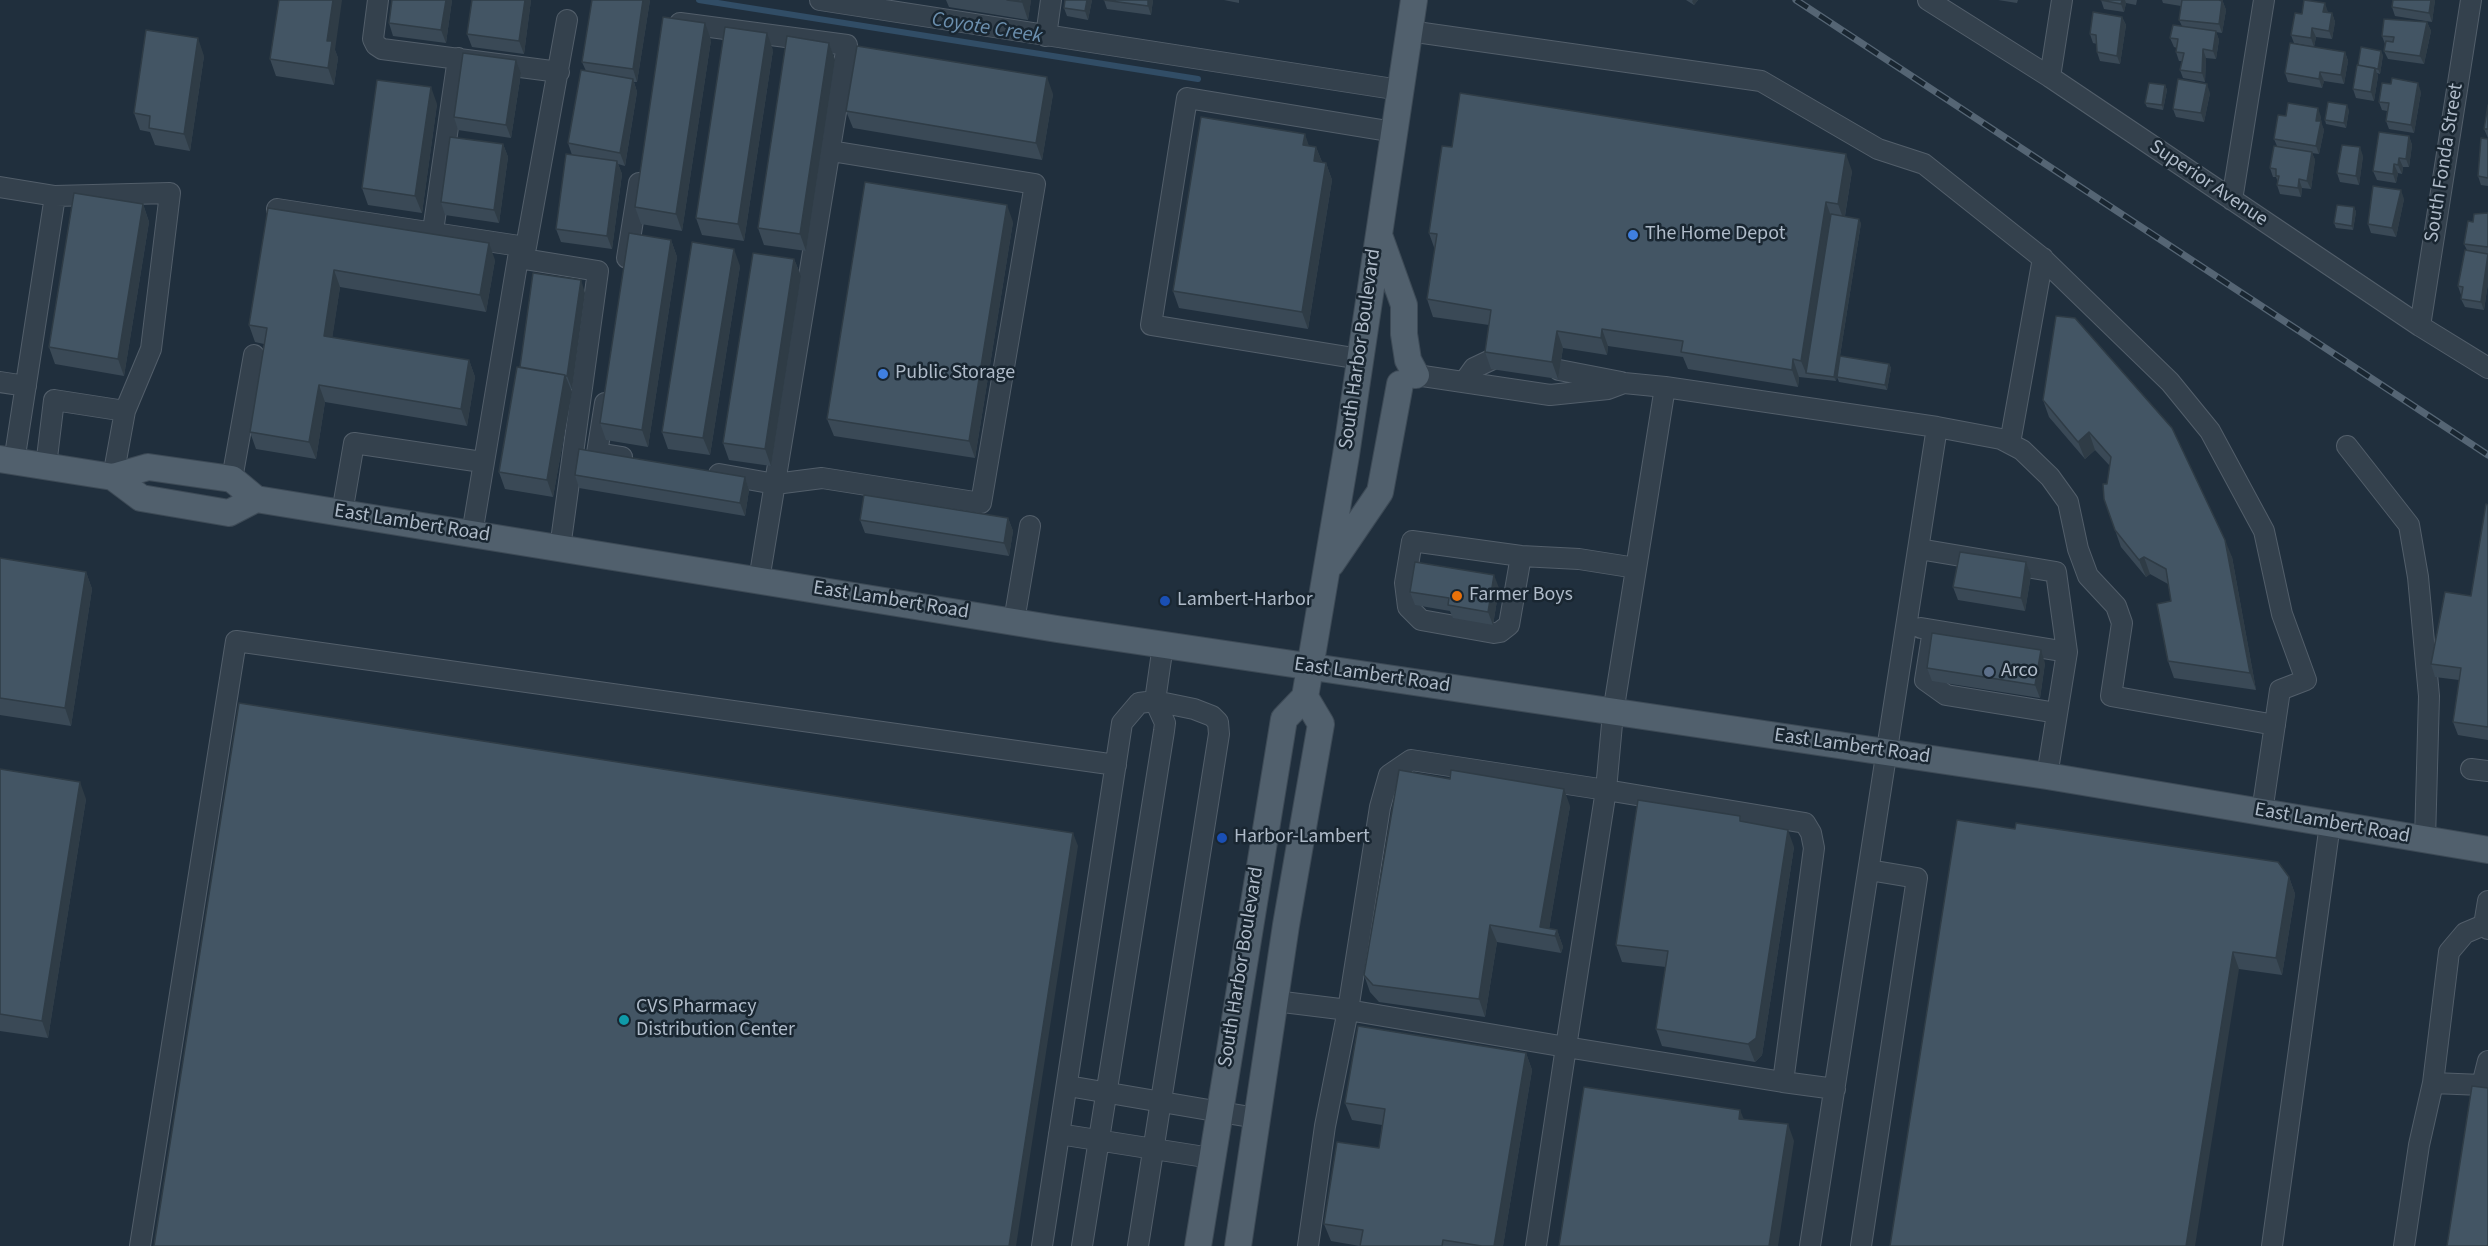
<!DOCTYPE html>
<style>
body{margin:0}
canvas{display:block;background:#202f3d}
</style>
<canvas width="2488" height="1246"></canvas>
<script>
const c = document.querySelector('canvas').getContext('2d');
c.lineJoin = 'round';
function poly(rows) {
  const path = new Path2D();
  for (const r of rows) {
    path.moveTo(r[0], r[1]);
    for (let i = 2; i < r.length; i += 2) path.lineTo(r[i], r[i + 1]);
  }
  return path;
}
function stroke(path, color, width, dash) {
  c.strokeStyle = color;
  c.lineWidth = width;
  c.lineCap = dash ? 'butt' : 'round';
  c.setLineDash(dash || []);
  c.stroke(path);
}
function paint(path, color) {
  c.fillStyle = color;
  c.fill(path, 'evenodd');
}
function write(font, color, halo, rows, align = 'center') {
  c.font = font + ' "Source Sans 3",sans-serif';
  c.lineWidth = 5;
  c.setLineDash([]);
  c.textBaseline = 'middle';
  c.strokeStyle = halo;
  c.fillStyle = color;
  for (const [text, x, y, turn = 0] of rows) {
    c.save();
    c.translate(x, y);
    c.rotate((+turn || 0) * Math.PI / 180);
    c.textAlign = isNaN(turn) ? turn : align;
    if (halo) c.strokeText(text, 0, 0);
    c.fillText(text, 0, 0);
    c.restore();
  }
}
stroke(poly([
 [699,0,1198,79]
]), '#314d66', 6);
const minor = poly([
 [378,0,373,39,376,45,382,49,559,72],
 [820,0,1400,90],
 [1928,0,2050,77,2420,326,2488,368],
 [680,23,847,45,759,580],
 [1409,31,1761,81,1878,149,1924,164,2041,257,2170,382,2210,431,2264,531,2282,614,2306,680,2280,690,2262,812],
 [1046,36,1051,0],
 [2050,77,2062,0],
 [0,187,55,196,170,193,151,349,125,411,113,477],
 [2232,200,2264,0],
 [277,209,526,247],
 [433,231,458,58],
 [518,258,598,271,560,548],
 [627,258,639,183],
 [2420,326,2471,0],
 [1360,359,1151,325,1187,98,1394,132],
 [1559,370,1621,382],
 [1416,375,1550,395,1608,389,1624,383,1665,387,1937,427,2001,439,2022,450,2050,477,2068,502,2078,549,2088,576,2116,606,2122,623,2111,696,2275,725],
 [0,382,26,386],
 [1464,382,1474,368,1493,359],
 [605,403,597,453,622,457],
 [2010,443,2043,258],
 [2347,446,2409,525,2418,577,2429,696,2425,840],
 [14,462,55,196],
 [46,466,54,400,125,411],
 [719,474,775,484,822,478,981,503,1035,184,831,151],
 [232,479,254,355],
 [342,513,354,443,482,462],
 [472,534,518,258,526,247,567,20],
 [1919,549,2056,572,2067,652,2047,776],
 [1521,556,1509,625,1500,632,1494,633,1421,620,1408,607,1405,583,1412,541,1521,556,1579,559,1636,568],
 [1014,621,1030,526],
 [1921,628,2067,652],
 [1933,630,1925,680,1946,695,2057,713],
 [2471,769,2488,771],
 [2488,901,2484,925,2488,929],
 [2484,925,2465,933,2449,952,2433,1083,2482,1085,2488,1061],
 [1275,1001,1348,1010,1380,807,1389,775,1411,760,1606,790,1613,713,1665,387],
 [1783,1082,1835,1089],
 [1068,1086,1256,1118],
 [1059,1134,1211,1158],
 [140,1246,236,641,1116,765],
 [1042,1246,1122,723,1139,703,1155,701,1163,645],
 [1082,1246,1164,731,1165,723,1155,701,1194,709,1212,716,1218,722,1219,734,1138,1246],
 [1308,1246,1325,1126,1348,1010,1566,1047,1606,790,1805,823,1811,833,1814,848,1783,1082,1566,1047,1536,1246],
 [1810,1246,1937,427],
 [1861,1246,1917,878,1869,870],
 [2272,1246,2330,824],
 [2404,1246,2419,1145,2433,1083]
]);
const major = poly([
 [1379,235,1404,305,1404,334,1408,360,1416,375],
 [0,459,113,477,148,467,232,479,256,499,342,513,1057,629,2047,776,2488,850],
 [113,477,141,498,229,513,256,499],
 [1331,564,1380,492,1400,384],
 [1198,1246,1284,719,1305,697,1346,455,1414,0],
 [1238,1246,1286,925,1321,724,1305,697]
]);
stroke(minor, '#525e6a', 22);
stroke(major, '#3d4a56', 28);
stroke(minor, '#34414d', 20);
stroke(major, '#51606d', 26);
const rail = poly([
 [1796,0,2488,455]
]);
stroke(rail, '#556574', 7);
stroke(rail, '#192631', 4.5, [14]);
paint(poly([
 [392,0,452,0,446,43,393,36,389,23],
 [472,0,531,0,524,54,472,47,467,34],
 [650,0,637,82,634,82,637,92,625,166,618,164,622,174,612,249,561,242,556,229,572,155,568,143,586,71,582,62],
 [946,0,1031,0,1028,20,949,7],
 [1092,0,1088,20,1067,16,1064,8],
 [1104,0,1153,0,1151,15,1107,9],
 [1224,0,1239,0,1239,3],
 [1686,0,1698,0,1694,5],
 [1998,0,2018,0,2017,3],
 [2101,0,2137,0,2136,5,2126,3,2124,12,2104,9],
 [2162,0,2182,0,2181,6,2163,3],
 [2182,0,2223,0,2223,2,2226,10,2222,33,2216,32,2219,40,2216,59,2206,58,2205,82,2183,78,2180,70,2182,61,2179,61,2176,52,2177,48,2174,47,2170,38,2182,26,2179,20],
 [2435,0,2432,22,2395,16,2392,7],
 [2328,12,2332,13,2335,22,2332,39,2316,37,2314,47,2294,43,2291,35],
 [2122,17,2126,25,2120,64,2100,61,2097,52,2097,44,2093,43,2090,34],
 [2427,22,2431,31,2424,64,2388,59,2384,51,2385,44,2382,36],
 [711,40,682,231,641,224,635,207],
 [829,43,835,60,806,251,764,245,758,228],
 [335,50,338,58,334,85,276,76,270,59],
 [773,50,744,241,702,235,696,218],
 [2345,52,2348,61,2344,84,2324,81,2322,88,2288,82,2285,73],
 [2383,55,2380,74,2377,73,2378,76,2374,101,2356,98,2353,89],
 [204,56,190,151,155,145,150,132,140,130,134,113],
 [516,60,521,73,511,138,458,130,454,117],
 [2165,85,2167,90,2163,110,2147,107,2145,103],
 [2421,92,2414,133,2389,129,2386,121,2387,111,2382,110,2379,102],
 [2210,93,2204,122,2176,117,2173,109],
 [1053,94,1042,160,853,128,846,111],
 [437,104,422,213,368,205,362,188],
 [2488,105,2488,138,2484,129],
 [2349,110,2346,128,2326,124,2325,120],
 [2286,116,2321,117,2320,121,2324,130,2319,154,2312,153,2315,160,2311,189,2302,188,2301,197,2280,194,2277,185,2278,182,2276,177,2273,177,2270,168,2277,146,2274,139],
 [2409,136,2412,145,2409,167,2403,167,2402,174,2398,173,2396,183,2377,180,2373,171],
 [2488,139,2488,186,2481,185,2478,176],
 [503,144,508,157,499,223,445,215,441,202],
 [1309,146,1316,147,1322,162,1326,163,1332,180,1308,329,1179,308,1173,291],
 [1452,147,1852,171,1845,216,1861,223,1836,381,1799,377,1798,387,1688,369,1683,357,1608,346,1607,355,1563,348,1558,379,1491,369,1485,352,1489,325,1433,317,1427,299,1435,250,1429,233],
 [2363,156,2359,185,2340,182,2337,173],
 [2404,199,2396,237,2371,233,2368,224],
 [143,204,149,222,124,376,55,364,49,347],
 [2354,207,2356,212,2353,230,2336,228,2334,223],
 [268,208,495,260,486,312,340,287,332,338,469,360,475,377,467,426,325,402,316,459,256,449,250,432,264,344,255,342,249,325],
 [2488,213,2488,283,2484,310,2465,307,2461,299,2462,295,2461,295,2458,286,2467,250,2464,244,2473,222],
 [1013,222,975,458,834,436,827,419],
 [671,240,677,257,648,447,606,440,600,423],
 [794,259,801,276,771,466,729,460,723,443],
 [740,266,710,455,668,449,662,432],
 [585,293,572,389,571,389,572,392,553,497,505,489,499,472,520,367],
 [2056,316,2232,557,2256,690,2174,678,2168,661,2171,601,2168,584,2150,574,2146,577,2121,547,2104,499,2110,466,2095,450,2085,459,2049,417,2043,400],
 [1889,364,1891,368,1887,390,1839,382,1837,377],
 [575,475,745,477,749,490,745,516,579,488],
 [2488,505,2488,740,2458,735,2453,722,2459,680,2435,677,2431,664,2471,596],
 [1008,518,1013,531,1009,556,865,533,860,520],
 [0,558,86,572,92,589,71,726,0,715],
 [2026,562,2031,575,2025,611,1958,600,1953,587],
 [1499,588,1493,625,1453,618,1450,611,1415,605,1410,592],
 [2045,663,2040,698,1932,681,1927,668],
 [0,769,86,799,48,1038,0,1031],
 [1570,806,1549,929,1557,930,1563,947,1561,953,1497,942,1485,1017,1379,1002,1370,992,1364,975],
 [1740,816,1742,822,1794,847,1762,1055,1755,1062,1662,1046,1656,1029,1666,967,1622,962,1616,945],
 [2289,877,2295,894,2282,975,2239,969,1890,1246],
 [1526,1053,1532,1070,1503,1246,1360,1246,1331,1241,1324,1224,1379,1148,1382,1125,1352,1120,1345,1103]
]), '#3a4956');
paint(poly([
 [333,0,342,0,335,50,338,58,334,85,328,68,327,41],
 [446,0,452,0,446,43,441,30],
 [525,0,531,0,524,54,519,41],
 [643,0,650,0,637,82,633,69],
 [1022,0,1031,0,1028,20,1022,2],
 [1087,0,1092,0,1088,20,1085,11],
 [1148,0,1153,0,1151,15,1148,6],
 [1693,0,1698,0,1694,5,1692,1],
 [2122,0,2125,0,2126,3,2124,12,2121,4],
 [2219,0,2223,0,2223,2,2226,10,2222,33,2219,24],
 [2431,0,2435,0,2432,22,2429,13],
 [2325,3,2328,12,2326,21,2323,12],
 [2332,13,2335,22,2332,39,2329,31],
 [2122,17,2126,25,2120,64,2117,56],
 [2427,22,2431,31,2424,64,2420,56],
 [705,23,711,40,682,231,676,214],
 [2312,28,2316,37,2314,47,2311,38],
 [2216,31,2219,40,2216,59,2213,51],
 [767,33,773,50,744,241,738,224],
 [198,38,204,56,190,151,184,134],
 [829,43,835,60,806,251,800,234],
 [2203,49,2206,58,2205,82,2202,73],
 [2381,51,2383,55,2380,74,2378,69],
 [2345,52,2348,61,2344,84,2341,75],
 [516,60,521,73,511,138,506,125],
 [2375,68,2378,76,2374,101,2371,92],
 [2320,72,2324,81,2322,88,2319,79],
 [1047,77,1053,94,1042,160,1036,143],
 [633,79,637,92,625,166,620,153],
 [2418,83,2421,92,2414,133,2411,125],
 [2207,84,2210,93,2204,122,2201,113],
 [2165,85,2167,90,2163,110,2162,105],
 [431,87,437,104,422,213,415,196],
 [2347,105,2349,110,2346,128,2344,123],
 [2318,108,2321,117,2319,129,2316,121],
 [2321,121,2324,130,2319,154,2316,146],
 [1305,134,1311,152,1303,145],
 [2409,136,2412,145,2409,167,2406,159],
 [503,144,508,157,499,223,494,210],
 [1316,147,1323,165,1314,161],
 [2360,147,2363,156,2359,185,2356,176],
 [2312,152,2315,160,2311,189,2307,181],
 [1846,154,1852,171,1844,221,1838,204],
 [2399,158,2403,167,2402,174,2398,165],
 [617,161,622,174,612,249,607,236],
 [1326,163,1332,180,1308,329,1302,312],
 [2394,164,2398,173,2396,183,2393,174],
 [2299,179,2302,188,2301,197,2298,188],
 [2401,190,2404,199,2396,237,2392,228],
 [1826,202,1832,219,1806,373,1801,361],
 [143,204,149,222,124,376,118,359],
 [1007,205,1013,222,975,458,969,441],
 [2354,207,2356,212,2353,230,2352,226],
 [1859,219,1861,223,1836,381,1834,377],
 [671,240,677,257,648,447,642,430],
 [489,243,495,260,486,312,480,295],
 [734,249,740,266,710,455,703,438],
 [2488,254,2488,283,2484,310,2481,302],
 [794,259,801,276,771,466,765,449],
 [334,270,340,287,330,353,324,336],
 [581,280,585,293,572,389,567,376],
 [1602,329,1608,346,1607,355,1601,338],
 [1557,331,1563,348,1558,379,1552,362],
 [1793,359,1799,377,1798,387,1792,370],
 [469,360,475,377,467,426,461,409],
 [1889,364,1891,368,1887,390,1885,385],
 [565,375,572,392,553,497,547,480],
 [319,385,325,402,316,459,309,442],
 [2089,432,2095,450,2085,459,2078,442],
 [745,477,749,490,745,516,740,503],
 [1008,518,1013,531,1009,556,1004,543],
 [2225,540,2232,557,2256,690,2250,673],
 [2144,557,2150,574,2146,577,2139,560],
 [2026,562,2031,575,2025,611,2021,598],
 [86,572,92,589,71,726,65,708],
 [1494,575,1499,588,1493,625,1488,612],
 [2041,650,2045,663,2040,698,2035,685],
 [80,782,86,799,48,1038,42,1021],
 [1564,789,1570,806,1548,935,1540,927],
 [1788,830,1794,847,1762,1055,1755,1062,1748,1044],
 [1073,833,1078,846,1016,1246,1009,1246],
 [2289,877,2295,894,2282,975,2276,958],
 [1490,925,1497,942,1485,1017,1479,999],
 [1557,930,1563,947,1561,953,1555,936],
 [2233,952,2239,969,2195,1246,2186,1246],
 [1526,1053,1532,1070,1503,1246,1494,1246],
 [1740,1110,1747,1127,1739,1119],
 [1788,1124,1794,1141,1778,1246,1769,1246]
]), '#2f3c46');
const building = poly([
 [279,0,333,0,327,41,332,41,328,68,270,59,279,0],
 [392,0,446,0,441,30,389,23,392,0],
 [472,0,525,0,519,41,467,34,472,0],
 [592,0,643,0,633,69,582,62,592,0],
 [1007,0,1022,0,1022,2,1007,0],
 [1065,0,1087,0,1085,11,1064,8,1065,0],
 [1104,0,1148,0,1148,6,1104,0],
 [2101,0,2122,0,2121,4,2101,0],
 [2182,0,2219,0,2222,1,2219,24,2179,20,2182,0],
 [2304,0,2325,3,2323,12,2332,13,2329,31,2312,28,2311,38,2291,35,2295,13,2302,14,2304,0],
 [2393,0,2431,0,2429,13,2392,7,2393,0],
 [2093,12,2122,17,2117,56,2097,52,2096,35,2090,34,2093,12],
 [663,17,705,23,676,214,635,207,663,17],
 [2384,19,2427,22,2420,56,2384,51,2386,41,2393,42,2394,37,2382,36,2384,19],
 [2173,25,2216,31,2213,51,2203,49,2202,73,2180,70,2184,53,2176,52,2178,39,2170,38,2173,25],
 [725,27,767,33,738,224,696,218,725,27],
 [146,30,198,38,184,134,149,128,150,116,134,113,146,30],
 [787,36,829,43,800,234,758,228,787,36],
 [2290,43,2345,52,2341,75,2320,72,2319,79,2285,73,2290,43],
 [857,46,1047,77,1036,143,846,111,857,46],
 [2361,47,2381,51,2378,69,2358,65,2361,47],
 [463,53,516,60,506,125,454,117,463,53],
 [2357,65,2375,68,2371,92,2353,89,2357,65],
 [581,70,633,79,620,153,568,143,581,70],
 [2392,78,2418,83,2411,125,2386,121,2389,103,2379,102,2382,83,2391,84,2392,78],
 [2178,79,2207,84,2201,113,2173,109,2178,79],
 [377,80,431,87,415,196,362,188,377,80],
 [2149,83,2165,85,2162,105,2145,103,2149,83],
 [1460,93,1846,154,1838,204,1826,202,1801,361,1793,359,1792,370,1681,352,1683,341,1602,329,1601,338,1557,331,1552,362,1485,352,1491,310,1427,299,1437,234,1429,233,1442,146,1452,147,1460,93],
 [2328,102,2347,105,2344,123,2325,120,2328,102],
 [2288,103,2318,108,2316,121,2321,121,2316,146,2274,139,2278,115,2286,116,2288,103],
 [2488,105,2488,129,2484,129,2488,105],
 [1201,117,1305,134,1303,145,1316,147,1314,161,1326,163,1302,312,1173,291,1201,117],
 [2379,132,2409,136,2406,159,2399,158,2398,165,2394,164,2393,174,2373,171,2379,132],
 [450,137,503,144,494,210,441,202,450,137],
 [2481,138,2488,139,2488,178,2478,176,2481,138],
 [2342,145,2360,147,2356,176,2337,173,2342,145],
 [2274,146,2312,152,2307,181,2299,179,2298,188,2277,185,2279,176,2276,176,2276,169,2270,168,2274,146],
 [566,154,617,161,607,236,556,229,566,154],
 [865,182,1007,205,969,441,827,419,865,182],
 [2373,186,2401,190,2392,228,2368,224,2373,186],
 [74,193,143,204,118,359,49,347,74,193],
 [2337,205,2354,207,2352,226,2334,223,2337,205],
 [268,208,489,243,480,295,334,270,324,336,469,360,461,409,319,385,309,442,250,432,267,328,249,325,268,208],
 [2488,213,2488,247,2464,244,2468,221,2473,222,2474,214,2488,213],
 [1831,214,1859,219,1834,377,1806,373,1831,214],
 [629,233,671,240,642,430,600,423,629,233],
 [692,242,734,249,703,438,662,432,692,242],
 [2465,250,2488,254,2481,302,2461,299,2463,287,2458,286,2465,250],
 [753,253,794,259,765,449,723,443,753,253],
 [533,273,581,280,567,376,565,376,565,375,520,367,533,273],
 [2056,316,2075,318,2172,428,2225,540,2250,673,2168,661,2157,604,2171,601,2166,569,2144,557,2139,560,2115,530,2104,499,2103,484,2107,484,2111,457,2089,432,2078,442,2043,400,2056,316],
 [1840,356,1889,364,1885,385,1837,377,1840,356],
 [517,367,565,375,547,480,499,472,517,367],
 [579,449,745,477,740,503,575,475,579,449],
 [864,495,1008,518,1004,543,860,520,864,495],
 [2486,504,2488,505,2488,727,2453,722,2461,668,2431,664,2445,592,2471,596,2486,504],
 [1960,552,2026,562,2021,598,1953,587,1960,552],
 [0,558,86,572,65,708,0,698,0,558],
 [1415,562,1494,575,1488,612,1448,605,1449,598,1410,592,1415,562],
 [1932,633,2041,650,2035,685,1927,668,1932,633],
 [239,703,1073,833,1009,1246,154,1246,239,703],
 [0,769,80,782,42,1021,0,1014,0,769],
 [1399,770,1450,779,1451,770,1564,789,1540,927,1557,930,1555,936,1490,925,1479,999,1373,985,1364,975,1399,770],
 [1638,800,1740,816,1740,821,1788,830,1756,1038,1748,1044,1656,1029,1668,951,1616,945,1638,800],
 [1957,820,2015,829,2016,823,2278,862,2289,877,2276,958,2233,952,2186,1246,1890,1246,1957,820],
 [1358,1026,1526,1053,1494,1246,1482,1246,1443,1240,1442,1246,1360,1246,1363,1230,1324,1224,1337,1142,1379,1148,1385,1109,1345,1103,1358,1026],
 [2472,1086,2488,1088,2488,1246,2447,1246,2472,1086],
 [1584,1087,1740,1110,1739,1119,1788,1124,1769,1246,1559,1246,1584,1087]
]);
paint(building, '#435564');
stroke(building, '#2f3c46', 1.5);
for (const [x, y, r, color] of [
 [1633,235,6,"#3f7fe0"],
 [883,374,6,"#3f7fe0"],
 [1457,596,6,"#e8710a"],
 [1165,601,6,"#1a4fb4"],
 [1989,672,6,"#5c6f8a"],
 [1222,838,6,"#1a4fb4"],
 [624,1020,6,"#0f9aa8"]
]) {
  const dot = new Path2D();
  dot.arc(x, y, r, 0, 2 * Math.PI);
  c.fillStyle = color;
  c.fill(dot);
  stroke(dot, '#192631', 2);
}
write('20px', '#afbbc9', '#192631', [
 ["South Fonda Street",2445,163,-81],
 ["Superior Avenue",2208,184,34],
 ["South Harbor Boulevard",1361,349,-82],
 ["East Lambert Road",412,524,9],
 ["East Lambert Road",891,601,9],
 ["East Lambert Road",1372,676,8],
 ["East Lambert Road",1852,747,8],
 ["East Lambert Road",2332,824,10],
 ["South Harbor Boulevard",1242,967,-81]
]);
write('20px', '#afbbc9', '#192631', [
 ["The Home Depot",1645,235],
 ["Public Storage",895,374],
 ["Farmer Boys",1469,596],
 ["Lambert-Harbor",1177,601],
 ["Arco",2001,672],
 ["Harbor-Lambert",1234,838],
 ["CVS Pharmacy",636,1008],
 ["Distribution Center",636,1031]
], 'left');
write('italic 21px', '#6c90af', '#192631', [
 ["Coyote Creek",987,29,9]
]);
</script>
